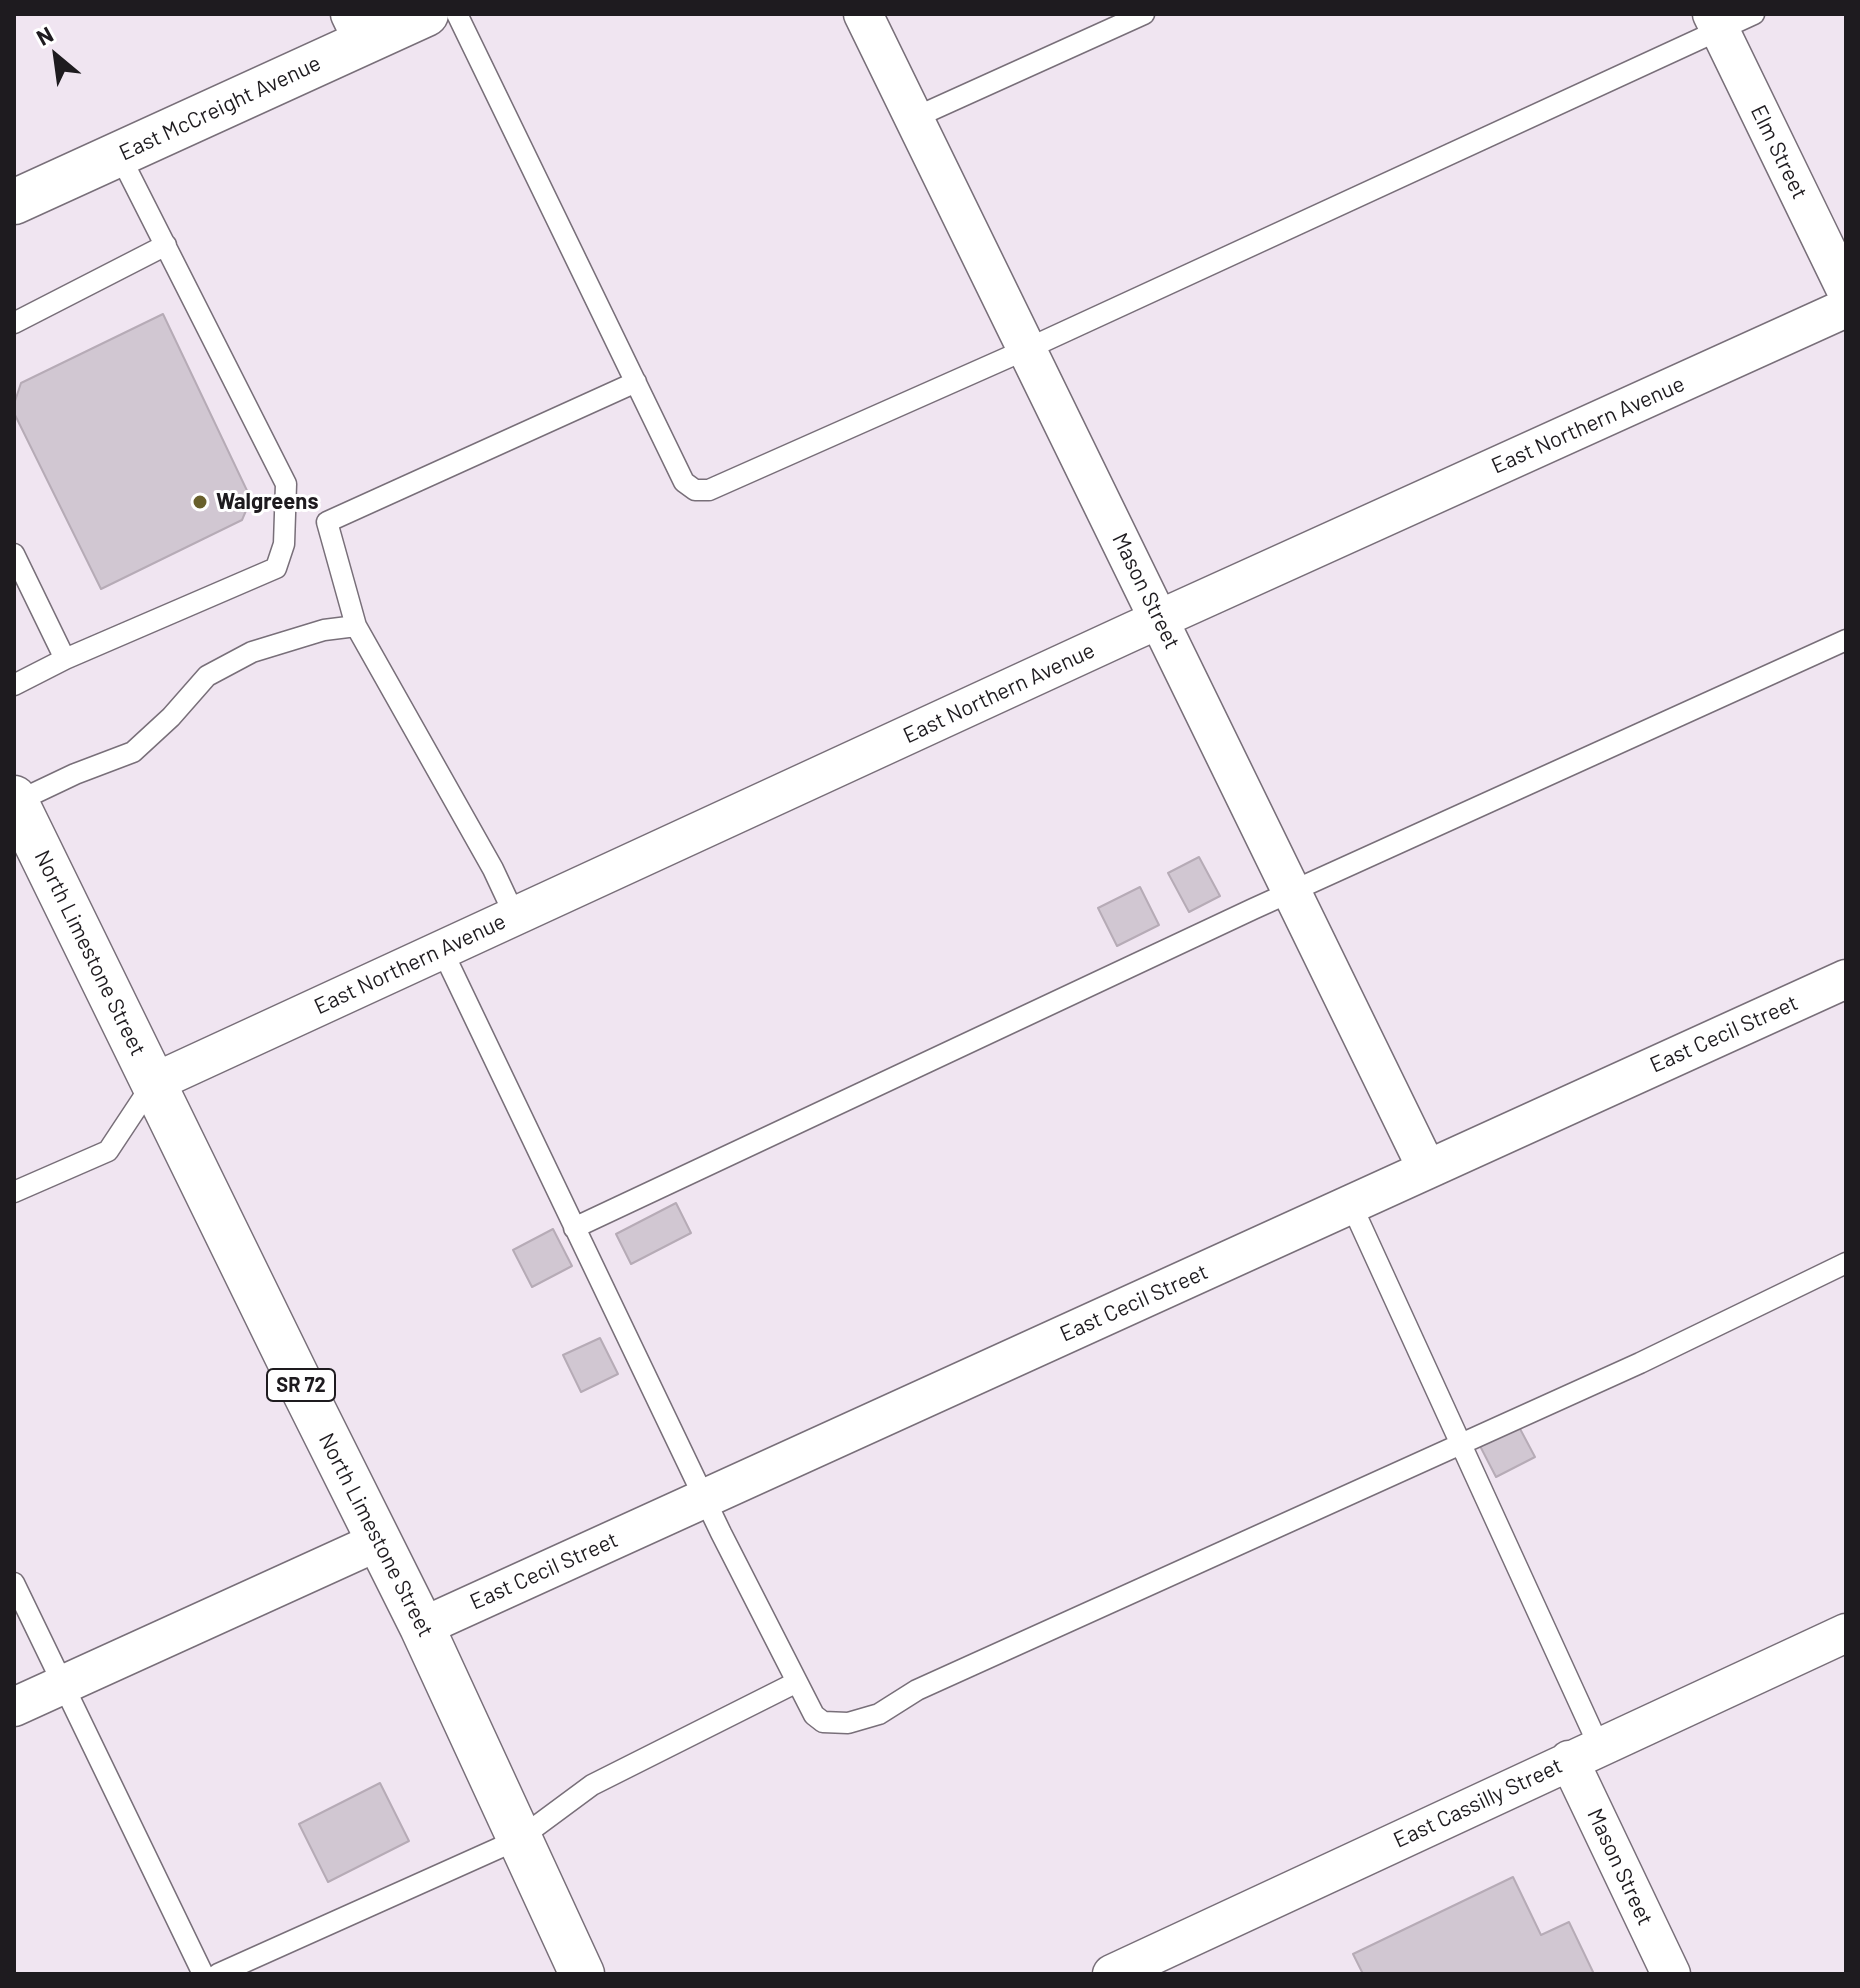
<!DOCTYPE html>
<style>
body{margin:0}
#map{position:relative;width:1860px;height:1988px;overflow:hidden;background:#f0e5f1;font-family:Barlow,sans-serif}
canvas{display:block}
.frame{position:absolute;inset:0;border:16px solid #1e1b1f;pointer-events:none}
.north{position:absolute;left:16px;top:16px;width:80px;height:80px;-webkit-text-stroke:6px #fff;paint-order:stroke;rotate:331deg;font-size:22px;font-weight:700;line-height:32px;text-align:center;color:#1e1b1f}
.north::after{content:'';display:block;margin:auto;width:28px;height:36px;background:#1e1b1f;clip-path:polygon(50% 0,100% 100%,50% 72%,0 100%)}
</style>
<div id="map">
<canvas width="1860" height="1988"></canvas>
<div class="frame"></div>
<div class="north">N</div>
</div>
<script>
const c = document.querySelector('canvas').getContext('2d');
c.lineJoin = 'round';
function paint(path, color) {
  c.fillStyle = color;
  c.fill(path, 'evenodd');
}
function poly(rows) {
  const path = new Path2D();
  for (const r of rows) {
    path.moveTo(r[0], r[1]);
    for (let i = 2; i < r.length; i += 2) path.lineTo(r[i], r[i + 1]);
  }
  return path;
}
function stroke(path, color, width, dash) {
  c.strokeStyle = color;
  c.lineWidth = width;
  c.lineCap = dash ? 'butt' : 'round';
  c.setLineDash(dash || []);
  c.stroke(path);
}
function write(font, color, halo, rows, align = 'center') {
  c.font = font + ' Barlow,sans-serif';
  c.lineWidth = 6;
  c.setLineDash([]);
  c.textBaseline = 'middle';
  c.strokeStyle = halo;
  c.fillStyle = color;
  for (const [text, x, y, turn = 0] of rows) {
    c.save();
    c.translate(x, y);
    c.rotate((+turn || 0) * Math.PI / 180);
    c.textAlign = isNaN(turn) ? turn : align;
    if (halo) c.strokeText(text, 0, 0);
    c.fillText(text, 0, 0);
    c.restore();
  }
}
const building = poly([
 [163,314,251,499,242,520,101,589,14,413,14,404,21,383,163,314],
 [1199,857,1220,896,1189,912,1168,873,1199,857],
 [1140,887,1159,925,1117,946,1098,908,1140,887],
 [676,1203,691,1233,631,1264,616,1234,676,1203],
 [553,1229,572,1266,532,1287,513,1250,553,1229],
 [600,1338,618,1374,581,1392,563,1355,600,1338],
 [1518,1425,1535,1457,1496,1477,1479,1444,1518,1425],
 [380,1783,409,1841,328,1882,299,1824,380,1783],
 [1513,1877,1541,1935,1569,1922,1594,1974,1363,1974,1353,1954,1513,1877]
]);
paint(building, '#d1c7d2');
stroke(building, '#b6abb6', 2);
const lane = poly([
 [457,14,684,482,695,490,709,490,1027,349,1754,14],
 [914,118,1144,14],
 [14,323,166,245],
 [14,554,65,659],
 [14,685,65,659,276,568,284,544,286,484,119,154],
 [16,802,75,774,133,752,171,717,207,676,252,652,324,630,356,626],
 [515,916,493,869,356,626,327,522,636,382],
 [442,950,721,1533,814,1715,823,1722,848,1723,879,1714,917,1690,1640,1363,1846,1263],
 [14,1192,108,1151,153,1083],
 [1351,1204,1599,1746],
 [574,1228,1253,909,1846,640],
 [14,1583,203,1974],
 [218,1974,519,1839,592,1785,797,1682]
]);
const street = poly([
 [350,14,364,43],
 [863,14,1427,1169],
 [1712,14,1846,290],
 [153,1083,1131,632,1846,308],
 [422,1627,1846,979],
 [14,1707,379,1541],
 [1569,1760,1671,1974],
 [1112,1974,1846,1633]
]);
const secondary = poly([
 [14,202,426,14]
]);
const primary = poly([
 [14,798,302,1387,422,1627,582,1974]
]);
stroke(lane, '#786f79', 23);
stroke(street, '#786f79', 41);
stroke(secondary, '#786f79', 47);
stroke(primary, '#786f79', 47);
stroke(lane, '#fff', 20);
stroke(street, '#fff', 38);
stroke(secondary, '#fff', 44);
stroke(primary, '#fff', 44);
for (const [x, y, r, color] of [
 [200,502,8,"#685f2b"]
]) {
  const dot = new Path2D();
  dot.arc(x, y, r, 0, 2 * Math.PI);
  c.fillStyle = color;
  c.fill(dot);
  stroke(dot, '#fff', 3);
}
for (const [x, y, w] of [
 [301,1385,68]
]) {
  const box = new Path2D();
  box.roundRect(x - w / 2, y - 16, w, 32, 6);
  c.fillStyle = '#fff';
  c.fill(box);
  stroke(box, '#1e1b1f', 2);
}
write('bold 20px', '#1e1b1f', null, [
 ["SR 72",301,1385]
]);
write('22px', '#1e1b1f', '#fff', [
 ["East McCreight Avenue",220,108,-25],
 ["Elm Street",1779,152,64],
 ["East Northern Avenue",1588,425,-24],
 ["Mason Street",1146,591,64],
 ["East Northern Avenue",999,693,-25],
 ["North Limestone Street",90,953,64],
 ["East Northern Avenue",410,964,-25],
 ["East Cecil Street",1724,1034,-24],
 ["East Cecil Street",1134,1303,-24],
 ["North Limestone Street",376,1535,63],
 ["East Cecil Street",544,1571,-24],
 ["East Cassilly Street",1478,1803,-25],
 ["Mason Street",1620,1867,65]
]);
write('bold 22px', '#1e1b1f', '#fff', [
 ["Walgreens",216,502]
], 'left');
</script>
